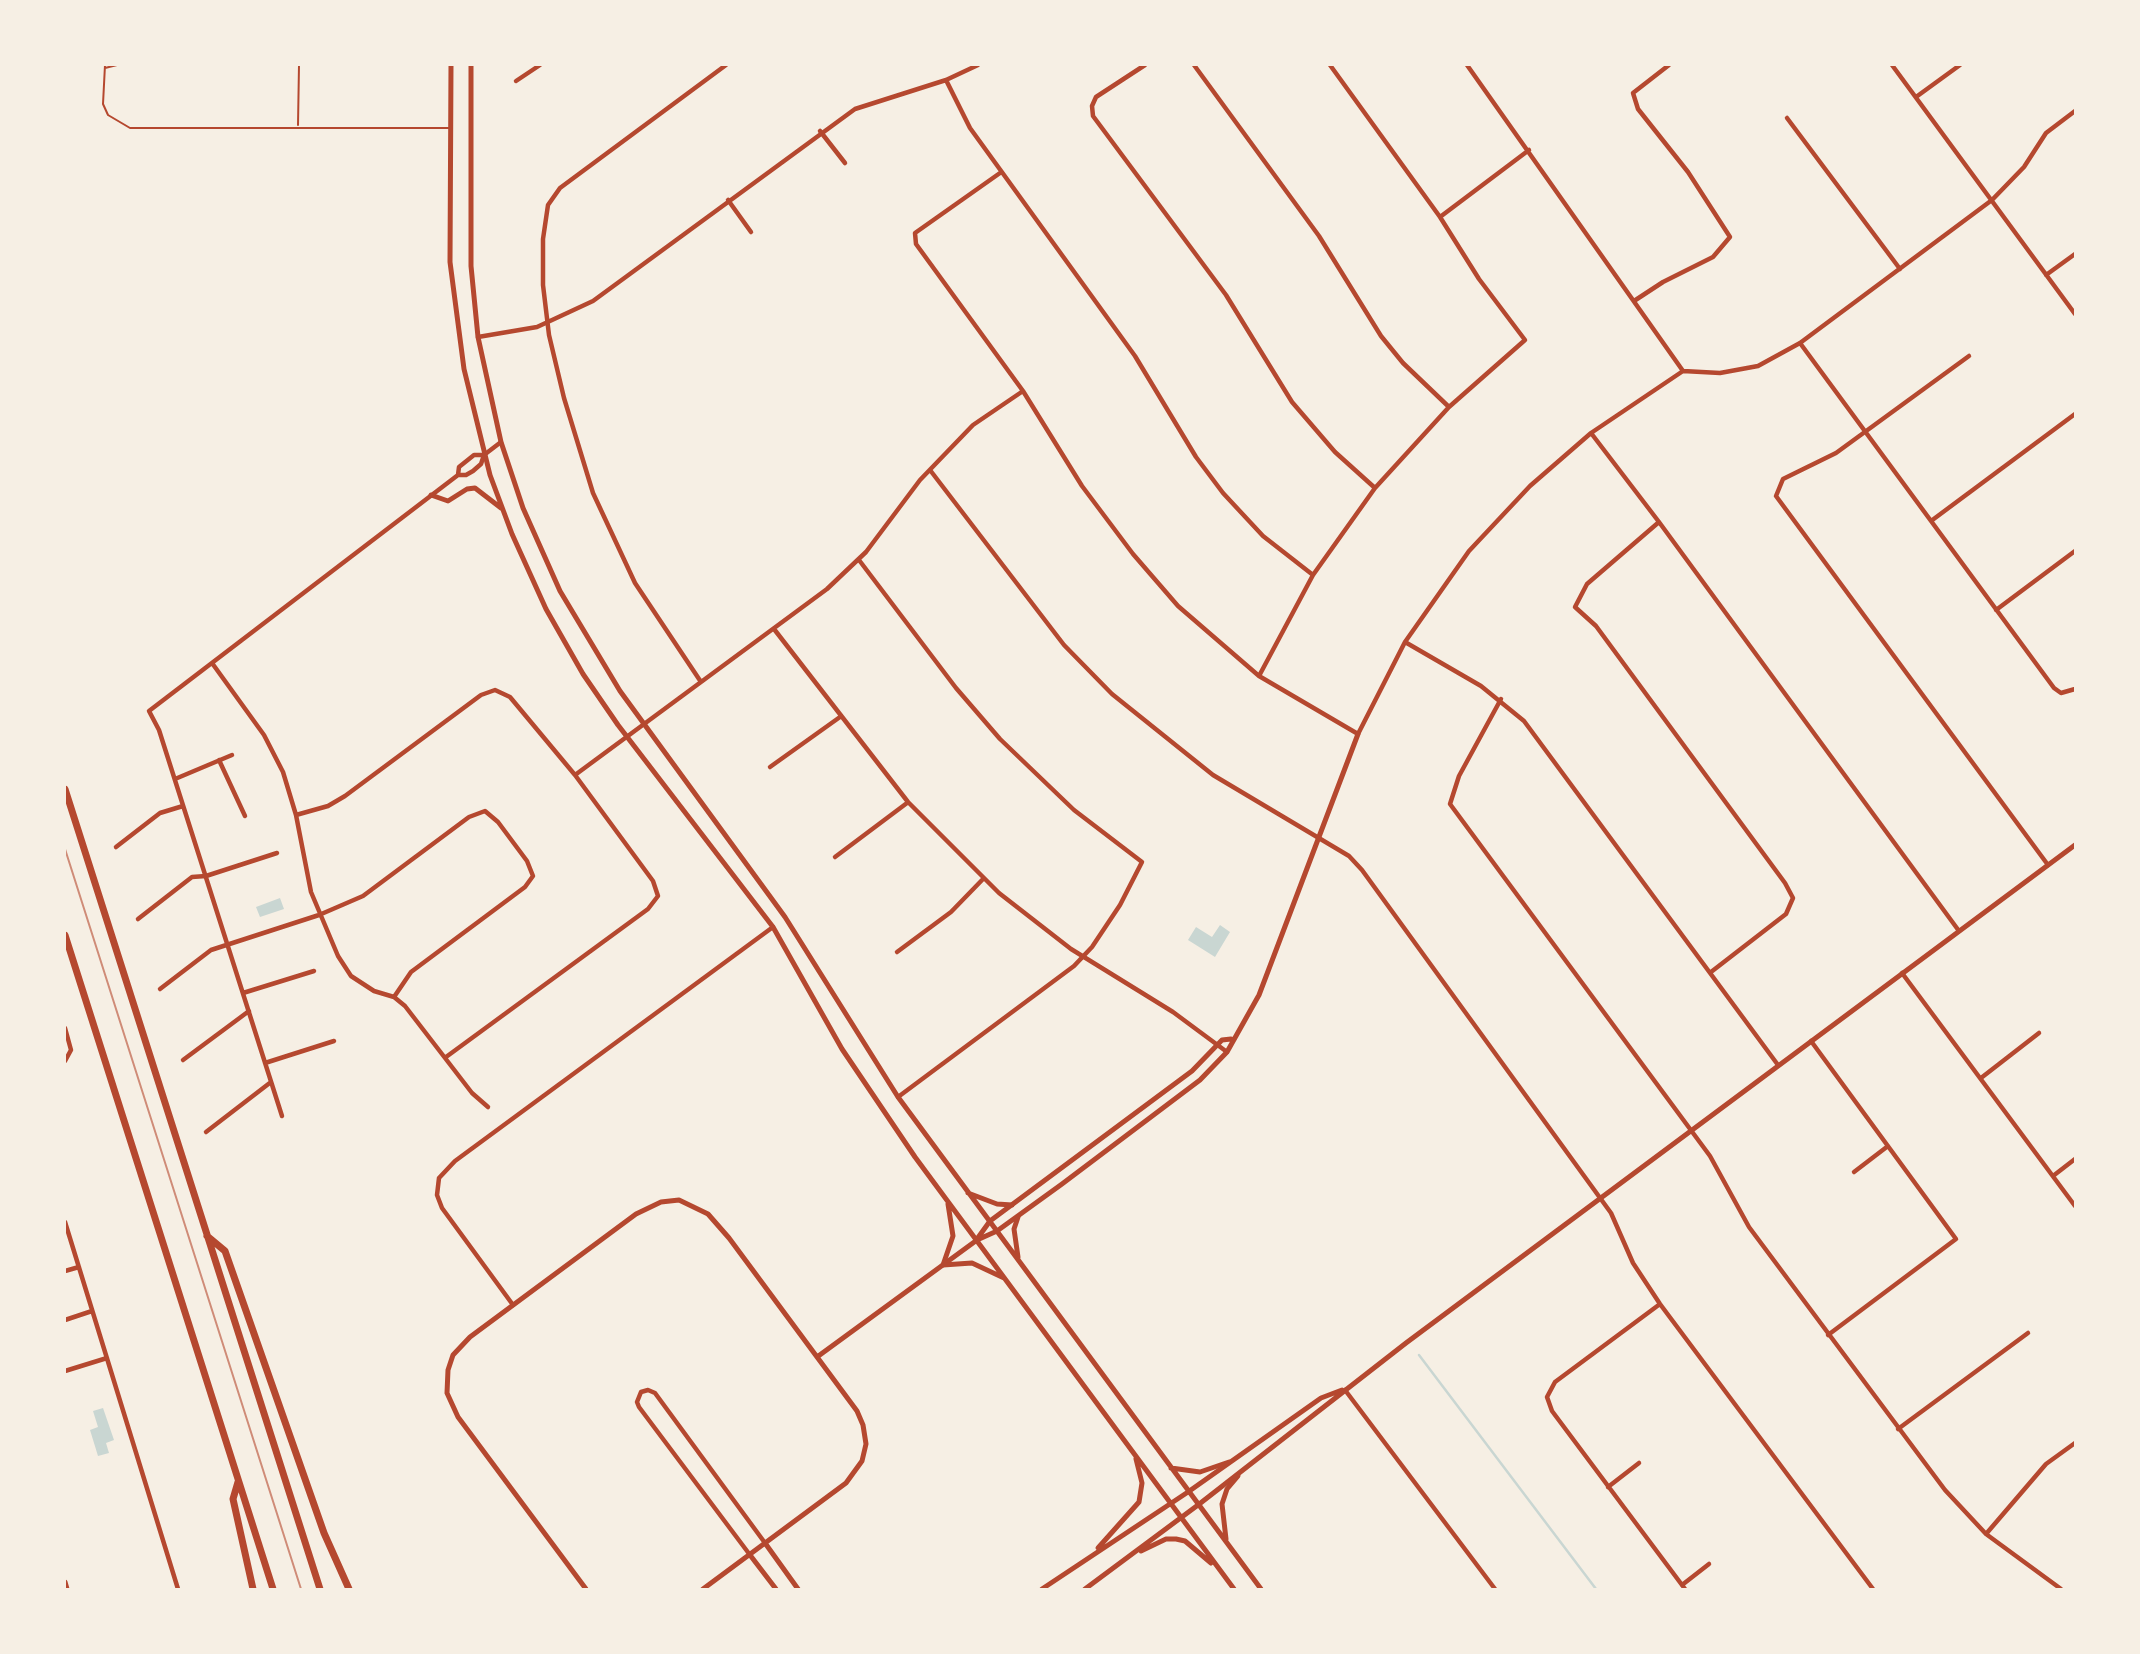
<!DOCTYPE html>
<style>
body{margin:0}
#map{position:relative;width:2140px;height:1654px;overflow:hidden;background:#f6efe4;font-family:Literata,serif}
canvas{display:block}
.frame{position:absolute;inset:0;border:66px solid #f6efe4;pointer-events:none}
</style>
<div id="map">
<canvas width="2140" height="1654"></canvas>
<div class="frame"></div>
</div>
<script>
const c = document.querySelector('canvas').getContext('2d');
c.lineJoin = 'round';
function paint(path, color) {
  c.fillStyle = color;
  c.fill(path, 'evenodd');
}
function poly(rows) {
  const path = new Path2D();
  for (const r of rows) {
    path.moveTo(r[0], r[1]);
    for (let i = 2; i < r.length; i += 2) path.lineTo(r[i], r[i + 1]);
  }
  return path;
}
function stroke(path, color, width, dash) {
  c.strokeStyle = color;
  c.lineWidth = width;
  c.lineCap = dash ? 'butt' : 'round';
  c.setLineDash(dash || []);
  c.stroke(path);
}
paint(poly([
 [280,898,284,909,260,917,256,907],
 [1220,925,1230,932,1215,957,1188,940,1196,927,1212,937],
 [103,1408,114,1440,106,1443,109,1453,98,1456,90,1430,98,1427,93,1411]
]), '#c9d6d2');
stroke(poly([
 [1419,1355,1596,1589]
]), '#c9d6d2', 2.5);
stroke(poly([
 [105,65,103,104,108,115,130,128,450,128],
 [105,68,117,65],
 [298,125,299,65]
]), '#b5482f', 2);
stroke(poly([
 [1145,65,1096,97,1092,106,1093,116,1226,295,1292,402,1335,452,1375,488],
 [1194,65,1319,236,1381,336,1403,363,1449,407],
 [1467,65,1683,371],
 [1892,65,2075,314],
 [946,80,970,128,1135,356,1196,457,1223,493,1263,536,1313,575],
 [516,81,540,65],
 [1916,97,1960,65],
 [1787,118,1900,269],
 [820,131,845,163],
 [1000,173,915,233,916,244,1023,391,1082,486,1133,554,1178,606,1259,676,1358,734,1405,642,1469,551,1530,486,1591,433,1683,371,1720,373,1758,366,1800,343,1992,200,2024,167,2046,133,2075,111],
 [728,200,751,232],
 [1440,217,1529,150],
 [2046,275,2075,254],
 [1634,301,1663,282,1713,257,1730,237,1688,172,1638,109,1633,93,1669,65],
 [478,337,537,327,593,301,855,109,946,80,978,65],
 [1800,343,2054,688,2061,693,2075,689],
 [1969,356,1836,453,1783,479,1776,496,2048,865],
 [1591,433,1659,522,1959,931],
 [930,470,1064,645,1112,694,1213,775,1349,856,1362,870,1611,1213,1633,1263,1660,1304,1873,1589],
 [458,475,466,475,473,471,481,464,484,455,501,442],
 [1931,521,2075,414],
 [1659,522,1587,584,1575,607,1596,626,1785,883,1793,898,1786,914,1711,972],
 [859,560,956,688,1000,739,1074,810,1142,862,1120,905,1092,947,1074,966,898,1097],
 [1996,610,2075,551],
 [774,629,908,802,999,893,1071,949,1173,1012,1227,1052],
 [1405,642,1481,686,1524,721,1778,1065],
 [212,663,264,735,283,772,296,815,311,892,338,956,351,976,374,991,394,997,405,1006,472,1093,488,1107],
 [1259,676,1313,575,1375,488,1449,407,1525,340,1479,279,1440,217,1330,65],
 [701,682,635,583,593,493,564,398,549,335,543,285,543,239,548,205,560,188,726,65],
 [1501,699,1459,776,1450,804,1710,1156,1749,1227,1945,1490,1986,1534,2061,1589],
 [219,760,245,816],
 [770,767,840,717],
 [575,775,827,589,866,552,920,480,973,425,1023,391],
 [175,779,232,755],
 [296,815,328,806,345,796,481,695,495,690,510,697,575,775,653,881,658,896,648,909,446,1057],
 [116,847,160,813,183,806],
 [835,857,907,803],
 [138,919,192,877,206,876,277,853],
 [897,952,951,912,984,878],
 [1902,973,2075,1206],
 [160,989,211,950,319,915,363,896,469,817,485,811,498,822,527,861,533,876,525,887,411,972,394,997],
 [243,993,314,971],
 [65,1028,71,1050,65,1061],
 [1811,1041,1956,1239,1828,1335],
 [183,1060,249,1011],
 [265,1063,334,1041],
 [1981,1078,2039,1033],
 [282,1116,159,730,149,711,458,475,459,467,474,455,484,455],
 [206,1132,271,1082],
 [1854,1172,1888,1146],
 [2053,1176,2075,1159],
 [65,1222,178,1589],
 [65,1271,79,1267],
 [1660,1304,1555,1382,1547,1397,1552,1411,1685,1589],
 [513,1305,442,1208,437,1195,439,1178,455,1161,773,927],
 [65,1320,92,1311],
 [65,1371,107,1358],
 [1345,1390,1495,1589],
 [1898,1429,2028,1333],
 [1608,1487,1639,1463],
 [1986,1534,2046,1464,2075,1443],
 [750,1555,639,1407,637,1402,641,1392,648,1390,655,1393,765,1543],
 [1682,1585,1709,1564]
]), '#b5482f', 4.5);
stroke(poly([
 [977,1239,990,1221,1192,1071,1222,1040,1231,1039],
 [817,1357,977,1240,997,1231,1062,1184,1200,1080,1227,1052,1259,995,1358,734],
 [1188,1492,1321,1398,1342,1390],
 [1198,1505,1406,1343,2075,845],
 [765,1543,798,1589],
 [750,1555,776,1589],
 [65,1582,67,1589],
 [586,1589,458,1417,447,1393,448,1370,453,1355,470,1337,636,1214,661,1202,679,1200,708,1214,729,1238,857,1411,863,1425,866,1444,862,1461,846,1483,703,1589]
]), '#b5482f', 5);
stroke(poly([
 [451,65,450,262,464,369,490,475,512,534,546,609,583,674,618,725,773,927,842,1049,915,1157,1234,1589],
 [471,65,471,266,478,337,501,442,523,508,560,591,620,691,785,917,898,1097,1261,1589],
 [431,495,448,501,467,489,475,488,501,508],
 [968,1193,997,1204,1012,1205],
 [948,1204,953,1236,943,1265,972,1263,1004,1278],
 [1018,1217,1014,1229,1018,1257],
 [1171,1468,1200,1472,1229,1462],
 [1226,1539,1222,1504,1227,1489,1238,1476],
 [1098,1548,1139,1502,1142,1483,1136,1459],
 [1141,1551,1166,1539,1176,1539,1185,1541,1211,1563],
 [1042,1589,1188,1492],
 [1085,1589,1198,1505]
]), '#b5482f', 5);
stroke(poly([
 [65,789,320,1589],
 [65,935,273,1589],
 [207,1236,225,1251,324,1533,349,1589],
 [238,1482,233,1499,253,1589]
]), '#b5482f', 7);
stroke(poly([
 [65,849,301,1589]
]), '#cf8b77', 2);
</script>
